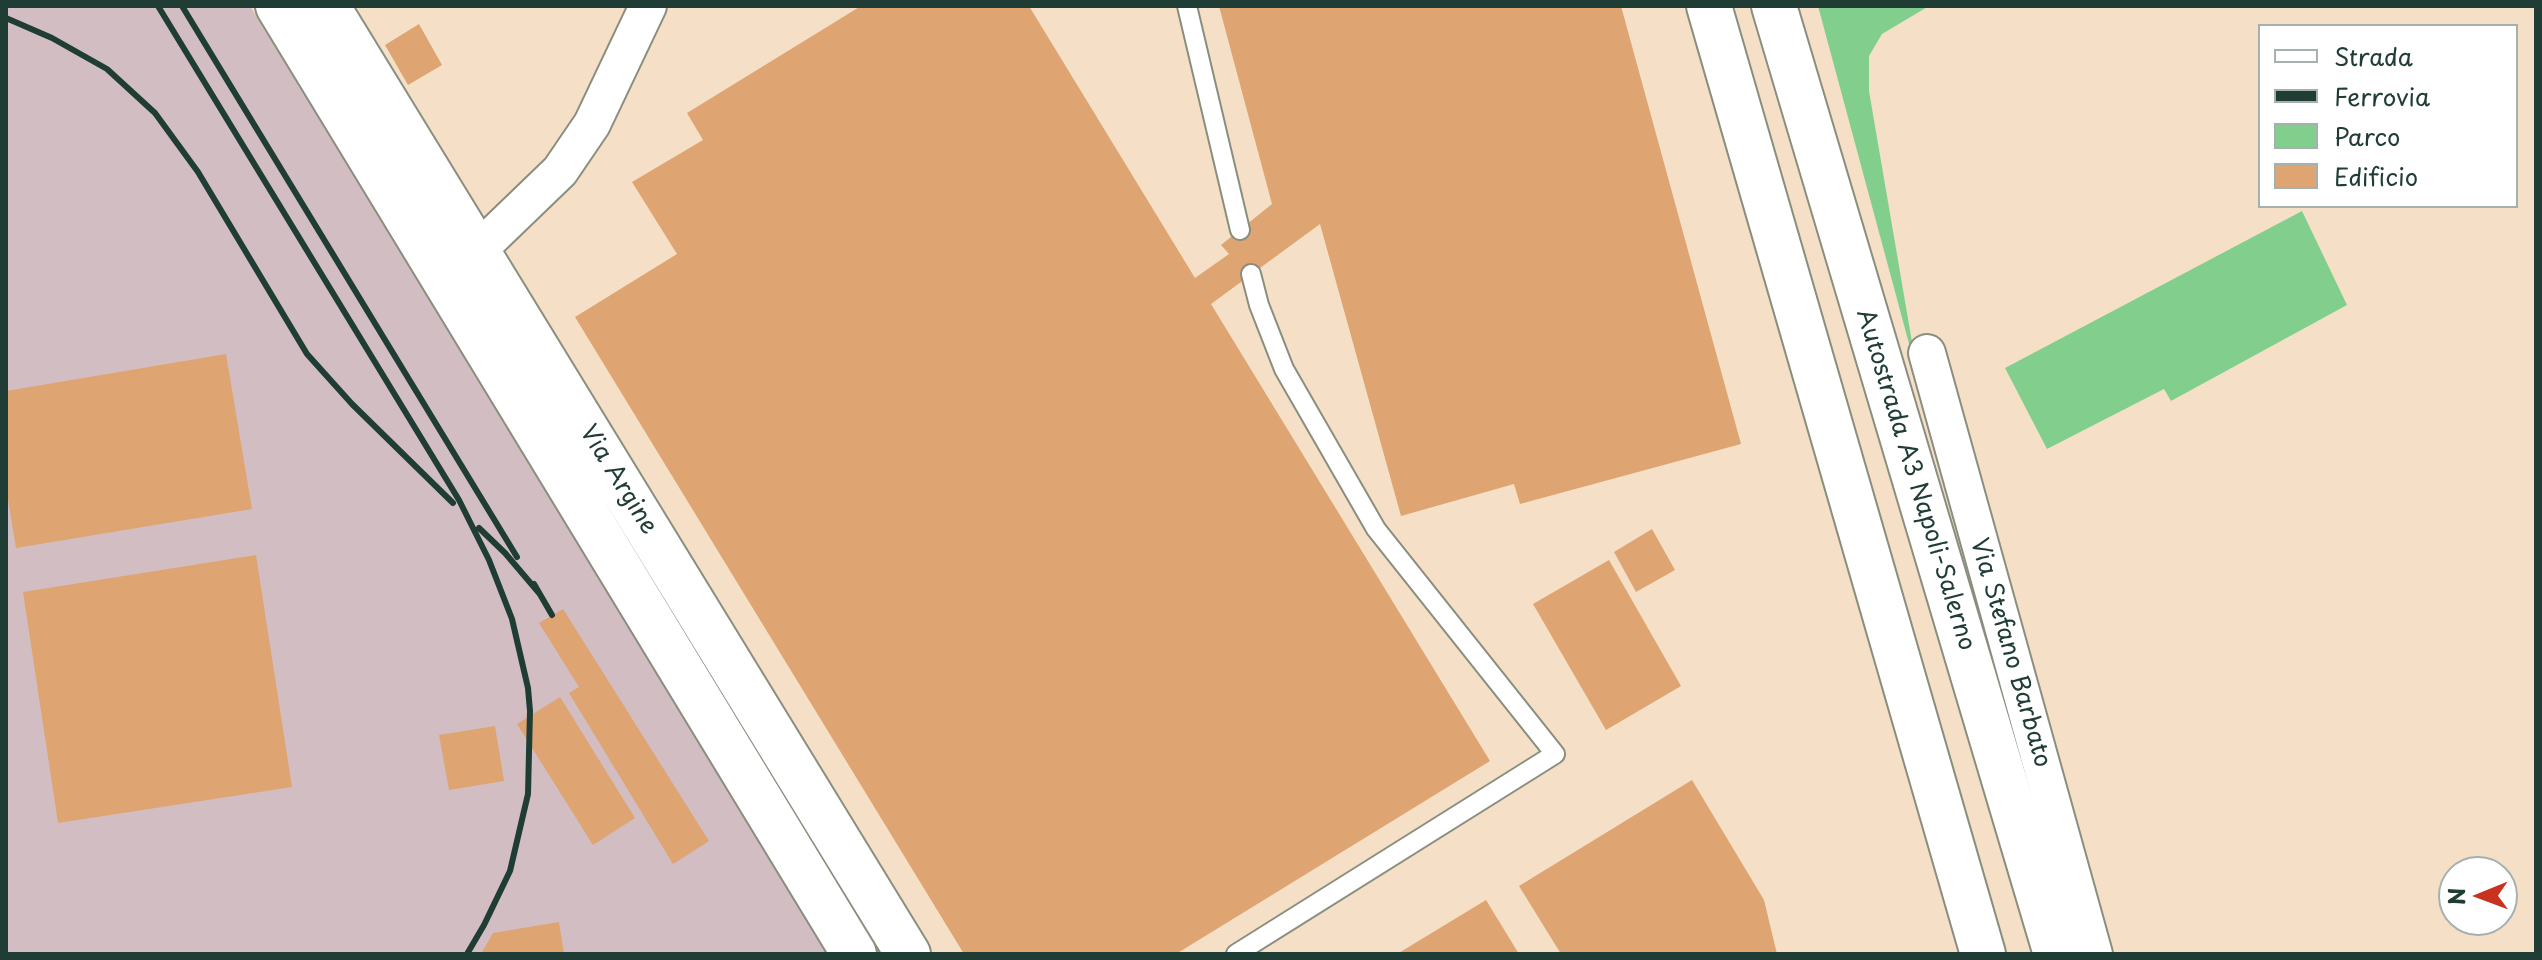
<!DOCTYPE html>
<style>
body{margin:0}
#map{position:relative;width:2542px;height:960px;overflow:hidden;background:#f5e0c7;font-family:"Playpen Sans",sans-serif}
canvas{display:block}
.frame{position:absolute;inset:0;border:8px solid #1f3d34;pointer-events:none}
.legend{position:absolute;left:2258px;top:24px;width:260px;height:184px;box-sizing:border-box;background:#fff;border:2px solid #a5b1ae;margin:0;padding:10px 14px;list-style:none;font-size:24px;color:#1f3d34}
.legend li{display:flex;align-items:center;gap:16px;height:40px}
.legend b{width:40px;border:2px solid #a5b1ae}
.north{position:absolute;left:2438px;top:856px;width:80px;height:80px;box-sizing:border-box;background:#fff;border:2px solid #a5b1ae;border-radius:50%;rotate:269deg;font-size:22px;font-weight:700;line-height:32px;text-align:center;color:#1f3d34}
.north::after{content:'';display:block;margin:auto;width:28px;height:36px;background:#c8321e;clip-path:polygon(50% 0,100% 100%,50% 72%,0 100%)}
</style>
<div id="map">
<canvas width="2542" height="960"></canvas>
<div class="frame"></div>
<ul class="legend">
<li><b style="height:10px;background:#fff"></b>Strada</li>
<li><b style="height:10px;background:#1f3d34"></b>Ferrovia</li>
<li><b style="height:22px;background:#82cf8d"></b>Parco</li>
<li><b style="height:22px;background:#dea471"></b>Edificio</li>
</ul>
<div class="north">N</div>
</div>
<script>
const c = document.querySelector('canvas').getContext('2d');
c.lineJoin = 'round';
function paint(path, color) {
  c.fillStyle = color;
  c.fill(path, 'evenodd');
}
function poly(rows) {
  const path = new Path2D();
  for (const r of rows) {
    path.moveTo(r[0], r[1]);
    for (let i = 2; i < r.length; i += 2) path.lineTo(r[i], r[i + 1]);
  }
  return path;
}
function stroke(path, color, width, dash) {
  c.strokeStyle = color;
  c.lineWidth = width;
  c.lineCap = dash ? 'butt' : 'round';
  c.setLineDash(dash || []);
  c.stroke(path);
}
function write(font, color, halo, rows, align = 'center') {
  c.font = font + ' "Playpen Sans",sans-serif';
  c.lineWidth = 7;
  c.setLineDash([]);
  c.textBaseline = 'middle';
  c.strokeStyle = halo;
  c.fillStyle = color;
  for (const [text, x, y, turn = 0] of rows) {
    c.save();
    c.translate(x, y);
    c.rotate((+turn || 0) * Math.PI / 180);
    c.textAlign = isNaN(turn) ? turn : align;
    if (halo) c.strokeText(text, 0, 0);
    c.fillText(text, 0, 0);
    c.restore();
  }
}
paint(poly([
 [6,6,250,6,836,954,6,954]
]), '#d2bec2');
paint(poly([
 [1818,6,1929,6,1882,34,1869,56,1869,91,1918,377],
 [2302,211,2347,305,2171,401,2164,389,2047,449,2005,368]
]), '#82cf8d');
paint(poly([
 [861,6,1029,6,1195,278,1229,254,1221,245,1272,204,1219,6,1621,6,1741,444,1520,504,1514,484,1401,516,1320,224,1211,304,1490,761,1176,954,964,954,575,317,677,254,632,182,703,140,687,113],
 [419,24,442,65,408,85,385,45],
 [226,354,252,509,16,548,6,487,6,391],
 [1652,529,1675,570,1636,592,1614,552],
 [256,555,292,787,58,823,23,592],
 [1609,560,1681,686,1606,730,1533,604],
 [563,609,709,841,673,864,569,693,579,687,539,623],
 [560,697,635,818,593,845,517,724],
 [495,726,504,781,449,790,439,735],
 [1692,780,1764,900,1777,954,1561,954,1519,886],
 [1486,900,1519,954,1397,954],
 [559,922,564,954,481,954,493,933]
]), '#dea471');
const service = poly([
 [1187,6,1240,230],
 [1236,954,1555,754,1376,529,1284,369,1259,305,1251,274]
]);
const minor = poly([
 [477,251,560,171,592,124,648,6],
 [1927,353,2094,954]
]);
const tertiary = poly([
 [278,6,854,954],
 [327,6,908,954]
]);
const motorway = poly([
 [1709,6,1983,954],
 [1774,6,2056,954]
]);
stroke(service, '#8a8e7e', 22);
stroke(minor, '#8a8e7e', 40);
stroke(tertiary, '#8a8e7e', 48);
stroke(motorway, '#8a8e7e', 48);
stroke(service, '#fff', 18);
stroke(minor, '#fff', 36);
stroke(tertiary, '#fff', 44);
stroke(motorway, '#fff', 44);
stroke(poly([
 [158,6,459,500,489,560,512,619,528,688,530,711,528,794,510,871,484,925,467,954],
 [182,6,517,557],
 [6,18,52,38,107,69,155,113,198,172,307,354,352,404,453,503],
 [479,528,505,553,539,593],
 [534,584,552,615]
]), '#1f3d34', 6);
write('24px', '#1f3d34', '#fff', [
 ["Via Argine",618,480,58],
 ["Autostrada A3 Napoli-Salerno",1915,480,73],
 ["Via Stefano Barbato",2010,653,74]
]);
</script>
